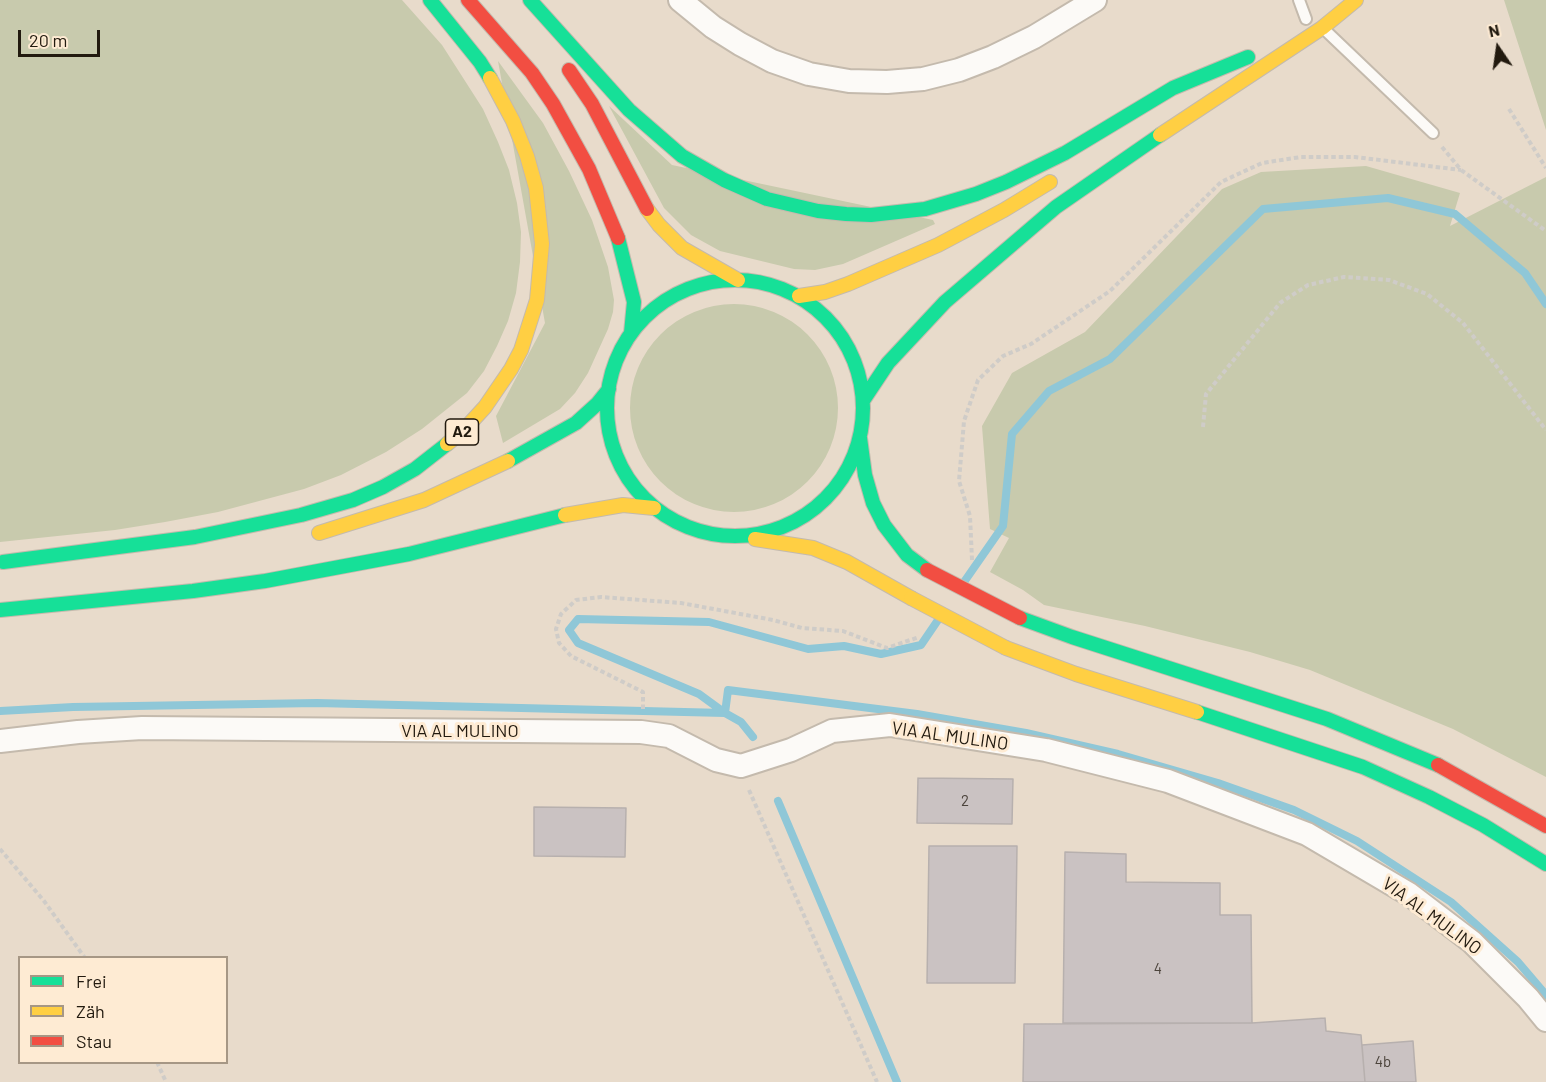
<!DOCTYPE html>
<meta charset="utf-8">
<style>
body{margin:0}
#map{position:relative;width:1546px;height:1082px;overflow:hidden;background:#e8dbcb;font-family:Barlow,sans-serif}
canvas{display:block}
.legend{position:absolute;left:18px;top:956px;width:210px;height:108px;box-sizing:border-box;background:#feebd3;border:2px solid #a69785;margin:0;padding:8px 10px;list-style:none;font-size:18px;color:#221a0f}
.legend li{display:flex;align-items:center;gap:12px;height:30px}
.legend b{width:30px;border:2px solid #a69785}
.north{position:absolute;left:1468px;top:18px;width:60px;height:60px;-webkit-text-stroke:4px #feebd3;paint-order:stroke;rotate:347deg;font-size:16px;font-weight:700;line-height:24px;text-align:center;color:#221a0f}
.north::after{content:'';display:block;margin:auto;width:21px;height:27px;background:#221a0f;clip-path:polygon(50% 0,100% 100%,50% 72%,0 100%)}
.scale{position:absolute;left:18px;top:30px;width:82px;height:27px;box-sizing:border-box;border:3px solid #221a0f;border-top:0;padding-left:8px;font-size:18px;line-height:21px;white-space:nowrap;color:#221a0f;-webkit-text-stroke:4px #feebd3;paint-order:stroke}
</style>
<div id="map">
<canvas width="1546" height="1082"></canvas>
<ul class="legend">
<li><b style="height:8px;background:#16e098"></b>Frei</li>
<li><b style="height:8px;background:#ffcf43"></b>Zäh</li>
<li><b style="height:8px;background:#f24e42"></b>Stau</li>
</ul>
<div class="north">N</div>
<div class="scale">20 m</div>
</div>
<script>
const c = document.querySelector('canvas').getContext('2d');
c.lineJoin = 'round';
function paint(path, color) {
  c.fillStyle = color;
  c.fill(path, 'evenodd');
}
function poly(rows) {
  const path = new Path2D();
  for (const r of rows) {
    if (r.length === 3) {
      path.moveTo(r[0] + r[2], r[1]);
      path.arc(r[0], r[1], r[2], 0, 2 * Math.PI);
      continue;
    }
    path.moveTo(r[0], r[1]);
    for (let i = 2; i < r.length; i += 2) path.lineTo(r[i], r[i + 1]);
  }
  return path;
}
function stroke(path, color, width, dash) {
  c.strokeStyle = color;
  c.lineWidth = width;
  c.lineCap = dash ? 'butt' : 'round';
  c.setLineDash(dash || []);
  c.stroke(path);
}
function write(font, color, halo, rows, align = 'center') {
  c.font = font + ' Barlow,sans-serif';
  c.lineWidth = 6;
  c.setLineDash([]);
  c.textBaseline = 'middle';
  c.strokeStyle = halo;
  c.fillStyle = color;
  for (const [text, x, y, turn = 0] of rows) {
    c.save();
    c.translate(x, y);
    c.rotate((+turn || 0) * Math.PI / 180);
    c.textAlign = isNaN(turn) ? turn : align;
    if (halo) c.strokeText(text, 0, 0);
    c.fillText(text, 0, 0);
    c.restore();
  }
}
paint(poly([
 [0,0,402,0,442,45,483,109,498,142,509,170,517,203,521,232,520,262,516,293,508,321,497,346,484,371,467,393,422,429,386,452,341,475,304,489,218,512,165,522,115,530,0,542],
 [1504,0,1546,0,1546,130],
 [498,61,543,123,569,171,592,220,608,267,614,300,613,312,608,329,588,373,575,393,560,409,503,443,496,416,545,323],
 [609,106,672,165,933,220,935,224,843,264,815,270,794,269,720,251,691,235,664,208],
 [1366,166,1460,193,1450,226,1546,177,1546,777,1453,729,1310,670,1250,652,1145,626,1044,605,1023,590,990,572,1009,538,990,529,982,426,1012,373,1085,332,1222,189,1261,172],
 [734,408,104]
]), '#c8caad');
stroke(poly([
 [964,582,1003,526,1012,434,1049,391,1110,359,1263,209,1388,198,1455,214,1525,273,1546,304],
 [938,620,921,645,881,654,844,646,808,649,709,622,578,619,569,630,578,643,699,694,725,713,728,690,917,714,1026,733,1118,754,1218,783,1294,810,1357,841,1451,902,1518,962,1546,995],
 [0,711,73,707,317,703,725,713,741,722,753,737],
 [778,801,897,1082]
]), '#8fc7d7', 8);
const building = poly([
 [918,778,1013,779,1012,824,917,823,918,778],
 [534,807,626,808,625,857,534,856,534,807],
 [929,846,1017,846,1015,983,927,983,929,846],
 [1065,852,1126,854,1126,882,1220,883,1220,915,1251,915,1252,1023,1063,1023,1065,852],
 [1325,1018,1326,1031,1361,1035,1365,1082,1023,1082,1024,1024,1252,1023,1325,1018],
 [1413,1041,1416,1082,1365,1082,1362,1045,1413,1041]
]);
paint(building, '#cac2c2');
stroke(building, '#b7b0ae', 1.5);
const lane = poly([
 [1299,0,1306,19],
 [1325,30,1433,133]
]);
const street = poly([
 [680,0,713,27,740,44,772,61,809,74,849,81,887,82,923,79,959,70,993,57,1034,37,1095,0],
 [0,741,78,732,142,728,641,732,669,736,716,760,741,766,791,750,832,731,890,725,1046,750,1168,781,1307,834,1409,894,1472,942,1528,998,1546,1020]
]);
const fast = poly([
 [430,0,480,62,490,78],
 [530,0,629,110,682,156,724,180,767,199,818,211,846,214,871,215,925,209,976,194,1006,182,1065,153,1173,88,1248,57],
 [618,238,634,302,631,333],
 [735,408,128],
 [864,399,888,363,945,302,1056,207,1160,135],
 [860,438,865,475,873,503,884,525,907,555,927,570],
 [508,461,576,423,597,404,609,389],
 [3,562,195,537,301,515,353,500,383,487,415,469,447,444],
 [0,610,193,591,265,581,409,554,565,515],
 [1020,618,1072,637,1327,719,1438,765],
 [1197,712,1363,767,1429,797,1483,825,1546,864]
]);
const slow = poly([
 [1160,135,1322,28,1356,0],
 [647,209,659,225,682,248,738,280],
 [799,296,825,292,848,284,938,245,1004,210,1050,182],
 [447,444,463,431,485,407,511,369,521,350,537,300,542,244,536,188,527,156,513,121,490,78],
 [565,515,623,505,654,508],
 [319,533,424,500,508,461],
 [755,539,813,548,847,562,911,598],
 [1006,648,1076,674,1197,712]
]);
const jam = poly([
 [468,0,532,73,553,104,589,169,618,238],
 [569,70,592,104,647,209],
 [1438,765,1546,826]
]);
stroke(lane, '#c4baad', 14);
stroke(street, '#c4baad', 26);
stroke(fast, '#c4baad', 16);
stroke(slow, '#c4baad', 16);
stroke(jam, '#c4baad', 16);
stroke(poly([
 [1509,109,1546,168],
 [1442,147,1461,170,1546,231],
 [1203,427,1206,394,1280,303,1308,285,1344,277,1389,280,1427,294,1463,323,1546,430],
 [972,560,970,516,959,481,964,421,978,380,1003,356,1031,344,1110,291,1221,182,1262,163,1301,157,1355,157,1461,170],
 [643,709,643,692,571,656,559,643,556,629,561,614,576,600,601,597,681,603,773,620,802,628,843,631,887,648,919,637],
 [749,790,877,1082],
 [0,849,44,901,85,958],
 [157,1062,166,1082]
]), '#cfccc8', 4, [4.5, 3]);
stroke(lane, '#fcfaf7', 10);
stroke(street, '#fcfaf7', 22);
stroke(fast, '#16e098', 14);
stroke(slow, '#ffcf43', 14);
stroke(jam, '#f24e42', 14);
const slowBridge = poly([
 [911,598,1006,648]
]);
const jamBridge = poly([
 [927,570,1020,618]
]);
stroke(slowBridge, '#c4baad', 16, []);
stroke(jamBridge, '#c4baad', 16, []);
stroke(slowBridge, '#ffcf43', 14);
stroke(jamBridge, '#f24e42', 14);
write('15px', '#4c443c', null, [
 ["2",965,801],
 ["4",1158,969],
 ["4b",1383,1062]
]);
for (const [x, y, w] of [
 [462,432,33]
]) {
  const box = new Path2D();
  box.roundRect(x - w / 2, y - 13, w, 26, 4.5);
  c.fillStyle = '#feebd3';
  c.fill(box);
  stroke(box, '#221a0f', 1.5);
}
write('bold 16px', '#221a0f', null, [
 ["A2",462,432]
]);
write('18px', '#221a0f', '#feebd3', [
 ["VIA AL MULINO",460,731],
 ["VIA AL MULINO",950,736,8],
 ["VIA AL MULINO",1432,916,36]
]);
</script>
